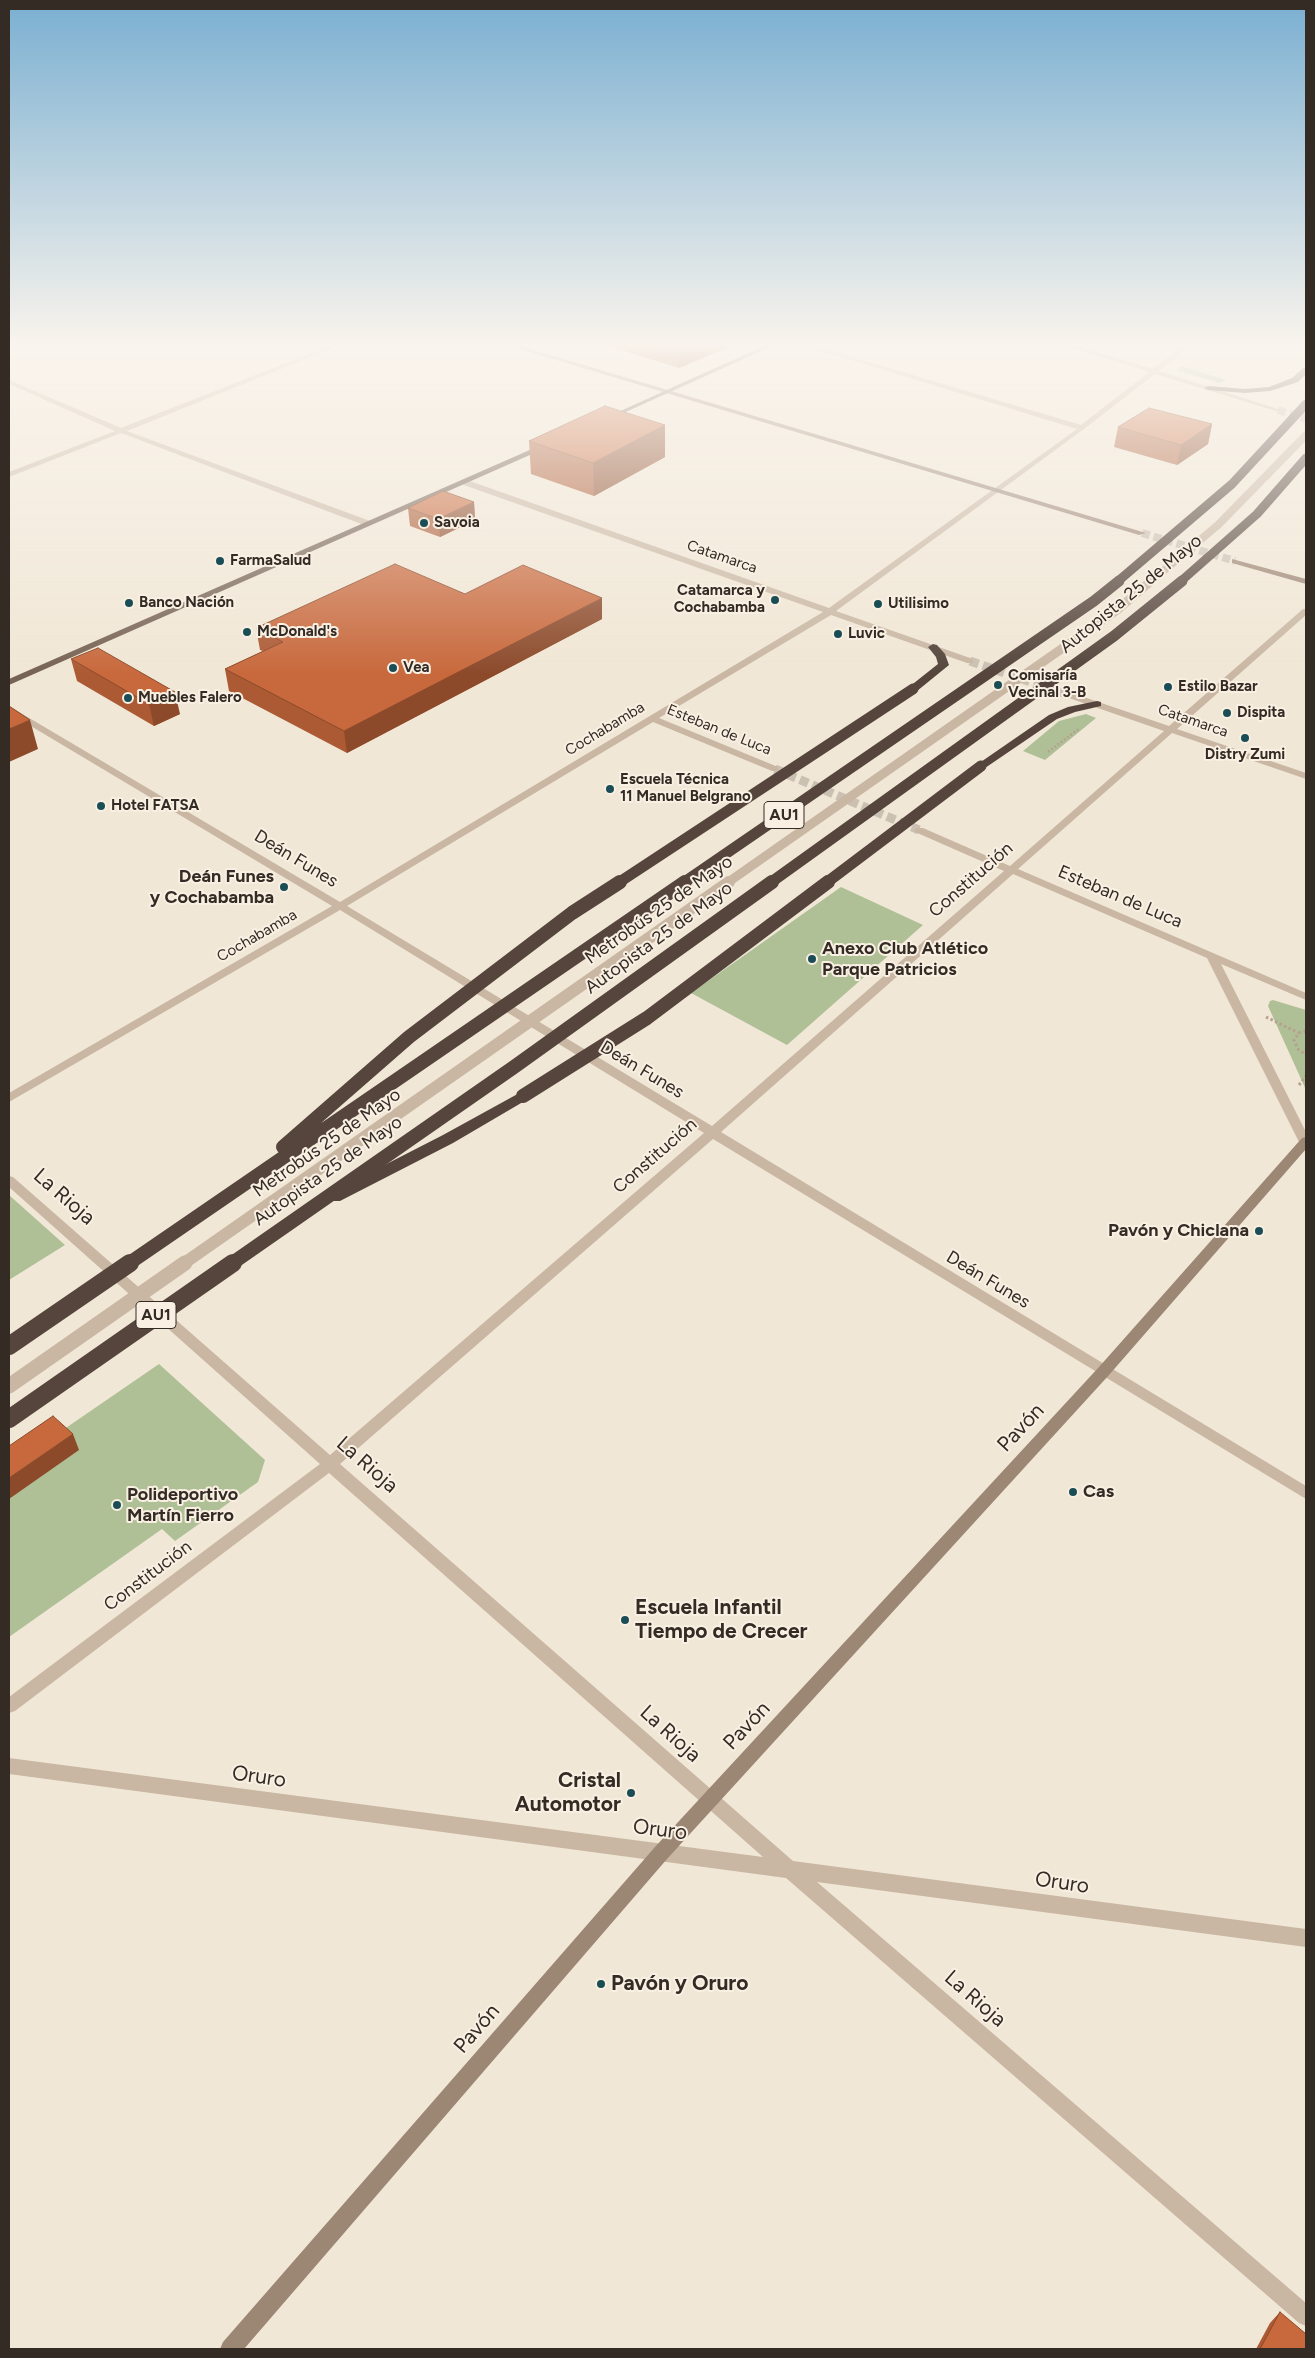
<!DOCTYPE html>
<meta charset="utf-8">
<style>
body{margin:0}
#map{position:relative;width:1315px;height:2358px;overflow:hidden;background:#f1e7d6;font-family:Figtree,sans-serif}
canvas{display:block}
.frame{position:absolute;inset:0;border:10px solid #342b25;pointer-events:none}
</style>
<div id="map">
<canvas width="1315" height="2358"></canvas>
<div class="frame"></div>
</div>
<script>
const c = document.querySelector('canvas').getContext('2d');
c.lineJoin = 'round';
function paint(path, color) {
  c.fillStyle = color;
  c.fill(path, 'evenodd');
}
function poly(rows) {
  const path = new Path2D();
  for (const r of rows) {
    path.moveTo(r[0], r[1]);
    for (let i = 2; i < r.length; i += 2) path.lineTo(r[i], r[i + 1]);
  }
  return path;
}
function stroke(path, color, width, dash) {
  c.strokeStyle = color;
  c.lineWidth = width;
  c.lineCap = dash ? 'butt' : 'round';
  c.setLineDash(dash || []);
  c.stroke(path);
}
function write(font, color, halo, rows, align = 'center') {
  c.font = font + ' Figtree,sans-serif';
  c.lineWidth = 4;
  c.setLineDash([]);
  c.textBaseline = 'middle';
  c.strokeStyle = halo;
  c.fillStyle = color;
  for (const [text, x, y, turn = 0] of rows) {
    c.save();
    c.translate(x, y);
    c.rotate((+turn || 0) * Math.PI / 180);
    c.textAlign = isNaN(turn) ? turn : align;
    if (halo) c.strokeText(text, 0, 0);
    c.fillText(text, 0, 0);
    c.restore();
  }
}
paint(poly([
 [1181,366,1226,380,1219,383,1177,370],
 [1086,714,1096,718,1045,760,1023,751,1059,721],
 [841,887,923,925,787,1045,691,993],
 [1273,1000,1306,1010,1306,1090,1268,1006,1270,1001],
 [9,1195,65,1245,9,1280],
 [159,1364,265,1460,258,1482,175,1541,162,1529,9,1637,9,1467]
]), '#afc097');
stroke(poly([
 [1278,410,1306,419]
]), '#cbc1b3', 8, [8, 4]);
stroke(poly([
 [970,661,1069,695],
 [775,769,919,830]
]), '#cbc1b3', 9, [9, 4.5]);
stroke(poly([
 [1142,533,1235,561]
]), '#cbc1b3', 8, [8, 4]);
stroke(poly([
 [468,344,473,346]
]), '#b5a18d', 2, [1, 1]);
stroke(poly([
 [1048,752,1080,728]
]), '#b5a18d', 2.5, [2, 2]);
stroke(poly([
 [1266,1017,1299,1033],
 [1306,1031,1299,1033,1294,1040,1298,1049,1306,1055],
 [1299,1085,1306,1076]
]), '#b5a18d', 3, [2.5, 2.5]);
paint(poly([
 [334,344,343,344,127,431,370,521,370,525,364,525,121,433,9,477,9,472,115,431,9,384,9,380,121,428,334,344],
 [798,344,809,344,1081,425,1149,372,1060,344,1071,344,1153,369,1185,344,1192,344,1159,371,1281,410,1276,411,1155,374,1084,429,836,611,973,659,973,663,967,663,831,615,659,718,778,767,778,771,772,771,653,722,347,906,712,1126,1004,871,915,832,915,828,923,828,1010,866,1164,731,1066,697,1066,693,1072,693,1169,726,1303,609,1306,609,1306,615,1177,729,1306,773,1306,779,1172,733,1018,869,1306,993,1306,1000,1221,964,1306,1132,1306,1146,1301,1145,1299,1142,1207,958,1013,874,721,1132,1306,1486,1306,1499,713,1139,340,1464,793,1861,1306,1929,1306,1947,817,1882,1306,2303,1306,2326,1299,2323,786,1878,9,1774,9,1758,763,1857,329,1473,15,1711,9,1713,9,1697,320,1464,9,1187,9,1176,13,1177,330,1455,704,1133,340,910,9,1102,9,1093,332,906,9,713,9,706,340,902,823,612,461,484,461,480,467,480,829,608,1077,429,798,344]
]), '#c9b7a3');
paint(poly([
 [503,344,514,344,1146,533,1139,535,503,344],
 [1232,559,1306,579,1306,584,1232,563,1232,559],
 [1306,1137,1306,1149,1109,1375,667,1859,244,2349,220,2349,223,2342,655,1847,1099,1367,1302,1138,1306,1137]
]), '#9c8674');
paint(poly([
 [768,344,777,344,610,419,605,418,768,344],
 [541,445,548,447,9,685,9,679,541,445]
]), '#766355');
paint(poly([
 [1303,368,1306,368,1306,374,1298,382,1270,391,1245,393,1208,390,1204,388,1208,386,1245,389,1269,387,1292,378,1303,368],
 [933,644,937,645,945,654,949,665,917,691,909,691,909,687,938,664,936,657,928,647,933,644],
 [1097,701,1101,702,1101,706,1075,712,1057,719,985,768,977,768,975,766,1049,715,1068,707,1097,701],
 [523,1091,528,1093,530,1096,528,1099,453,1143,340,1201,330,1201,327,1197,330,1193,443,1135,523,1091]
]), '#55453c');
stroke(poly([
 [1150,582,1218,525,1306,435]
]), '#c9b7a3', 8);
stroke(poly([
 [727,883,1117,610,1151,581]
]), '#c9b7a3', 9);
stroke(poly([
 [183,1264,729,882]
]), '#c9b7a3', 12);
stroke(poly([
 [9,1386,185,1263]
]), '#c9b7a3', 15);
stroke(poly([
 [1117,582,1232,484,1306,404],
 [1180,582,1257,514,1306,458]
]), '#55453c', 9);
stroke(poly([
 [618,883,913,689],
 [683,883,1094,601,1119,581],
 [770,883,1114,636,1182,581],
 [826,883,981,766]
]), '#55453c', 11);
stroke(poly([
 [523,1096,647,1018,828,882],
 [283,1147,409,1037,572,913,620,882],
 [128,1264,685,882],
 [231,1264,514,1067,772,882]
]), '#55453c', 14);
stroke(poly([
 [9,1346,130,1263],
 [9,1419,233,1263]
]), '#55453c', 18);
paint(poly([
 [605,344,736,344,679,368,605,345],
 [1212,424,1208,444,1177,465,1114,447,1118,427],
 [665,425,665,457,594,496,531,474,529,441],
 [474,502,475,520,440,537,410,526,408,508],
 [465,594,602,619,347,753,229,691,225,669,263,651,260,650,256,628],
 [71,659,180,714,154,726,77,681],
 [1280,2312,1306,2349,1256,2349,1270,2323]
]), '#ac5a34');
paint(poly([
 [693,344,736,344,679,368,679,350],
 [1212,424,1208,444,1177,465,1181,445],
 [665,425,665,457,594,496,593,463],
 [474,502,475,520,440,537,438,519],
 [602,598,602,619,347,753,344,731],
 [175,692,180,714,154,726,149,704],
 [30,720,38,749,9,762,9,729],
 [73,1434,79,1450,9,1499,9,1478]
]), '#8c4a2b');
const building = poly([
 [661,344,693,344,679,350,661,344],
 [605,406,665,425,593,463,529,441,605,406],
 [1149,408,1212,424,1181,445,1118,427,1149,408],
 [443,491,474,502,438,519,408,508,443,491],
 [395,564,465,594,523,565,602,598,344,731,225,669,283,642,256,628,395,564],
 [98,648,175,692,149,704,71,659,98,648],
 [9,706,30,720,9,729,9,706],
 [53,1416,73,1434,9,1478,9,1446,53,1416],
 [1280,2312,1306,2334,1306,2349,1260,2349,1280,2312]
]);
paint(building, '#c8693d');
stroke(building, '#8c4a2b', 1);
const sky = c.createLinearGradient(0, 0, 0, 674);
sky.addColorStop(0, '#7aafd1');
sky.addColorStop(0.51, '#f9f4ed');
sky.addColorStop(1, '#f9f4ed00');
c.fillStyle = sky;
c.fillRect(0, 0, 1315, 674);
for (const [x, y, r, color] of [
 [424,523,5,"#1a4d55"],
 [220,561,5,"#1a4d55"],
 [775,600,5,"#1a4d55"],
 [129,603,5,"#1a4d55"],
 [878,604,5,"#1a4d55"],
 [247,632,5,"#1a4d55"],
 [838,634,5,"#1a4d55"],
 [393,668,5,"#1a4d55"],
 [998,685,5,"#1a4d55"],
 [1168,687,5,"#1a4d55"],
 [128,698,5,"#1a4d55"],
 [1227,713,5,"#1a4d55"],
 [1245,738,5,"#1a4d55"],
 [610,789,5,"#1a4d55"],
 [101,806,5,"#1a4d55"],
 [284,887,5,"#1a4d55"],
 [812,959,5,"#1a4d55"],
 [1259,1231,5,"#1a4d55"],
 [1073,1492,5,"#1a4d55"],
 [117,1505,5,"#1a4d55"],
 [625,1620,5,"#1a4d55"],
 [631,1793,5,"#1a4d55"],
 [601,1984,5,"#1a4d55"]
]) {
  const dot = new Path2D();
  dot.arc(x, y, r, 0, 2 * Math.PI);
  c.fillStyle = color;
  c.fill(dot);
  stroke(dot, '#f9f0e3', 2);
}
write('bold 15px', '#342b25', '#f9f0e3', [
 ["Savoia",434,523],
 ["FarmaSalud",230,561],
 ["Catamarca y",765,591,"right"],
 ["Cochabamba",765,608,"right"],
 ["Banco Nación",139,603],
 ["Utilisimo",888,604],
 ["McDonald's",257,632],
 ["Luvic",848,634],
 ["Vea",403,668],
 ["Comisaría",1008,676],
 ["Vecinal 3-B",1008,693],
 ["Estilo Bazar",1178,687],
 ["Muebles Falero",138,698],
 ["Dispita",1237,713],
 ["Distry Zumi",1245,755,"center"],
 ["Escuela Técnica",620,780],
 ["11 Manuel Belgrano",620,797],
 ["Hotel FATSA",111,806]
], 'left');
write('15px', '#342b25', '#f9f0e3', [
 ["Catamarca",722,557,19],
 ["Catamarca",1193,721,19],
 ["Cochabamba",605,729,-31],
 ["Esteban de Luca",719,730,22],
 ["Cochabamba",257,936,-30]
]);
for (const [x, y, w] of [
 [784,815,40],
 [156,1315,40]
]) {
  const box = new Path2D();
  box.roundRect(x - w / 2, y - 13.5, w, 27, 4);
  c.fillStyle = '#f9f0e3';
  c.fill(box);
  stroke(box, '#342b25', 1);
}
write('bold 16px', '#342b25', null, [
 ["AU1",784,815],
 ["AU1",156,1315]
]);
write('18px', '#342b25', '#f9f0e3', [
 ["Autopista 25 de Mayo",1131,594,-39],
 ["Deán Funes",296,859,31],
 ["Constitución",971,880,-41],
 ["Esteban de Luca",1120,897,23],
 ["Metrobús 25 de Mayo",659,910,-35],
 ["Autopista 25 de Mayo",659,938,-36],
 ["Deán Funes",642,1070,31],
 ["Metrobús 25 de Mayo",327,1143,-35],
 ["Constitución",655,1156,-41],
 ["Autopista 25 de Mayo",328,1171,-35],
 ["Deán Funes",988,1280,31],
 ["Constitución",148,1576,-37]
]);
write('bold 18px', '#342b25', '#f9f0e3', [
 ["Deán Funes",274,877,"right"],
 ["y Cochabamba",274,898,"right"],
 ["Anexo Club Atlético",822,949],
 ["Parque Patricios",822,970],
 ["Pavón y Chiclana",1249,1231,"right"],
 ["Cas",1083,1492],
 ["Polideportivo",127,1495],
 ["Martín Fierro",127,1516]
], 'left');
write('21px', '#342b25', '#f9f0e3', [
 ["La Rioja",64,1197,41],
 ["Pavón",1021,1428,-47],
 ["La Rioja",367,1465,41],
 ["Pavón",747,1726,-47],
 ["La Rioja",670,1734,42],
 ["Oruro",259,1777,8],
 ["Oruro",660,1830,7],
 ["Oruro",1062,1883,8],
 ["La Rioja",975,1999,41],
 ["Pavón",477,2029,-49]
]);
write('bold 21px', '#342b25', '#f9f0e3', [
 ["Escuela Infantil",635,1608],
 ["Tiempo de Crecer",635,1632],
 ["Cristal",621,1781,"right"],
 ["Automotor",621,1805,"right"],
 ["Pavón y Oruro",611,1984]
], 'left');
</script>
